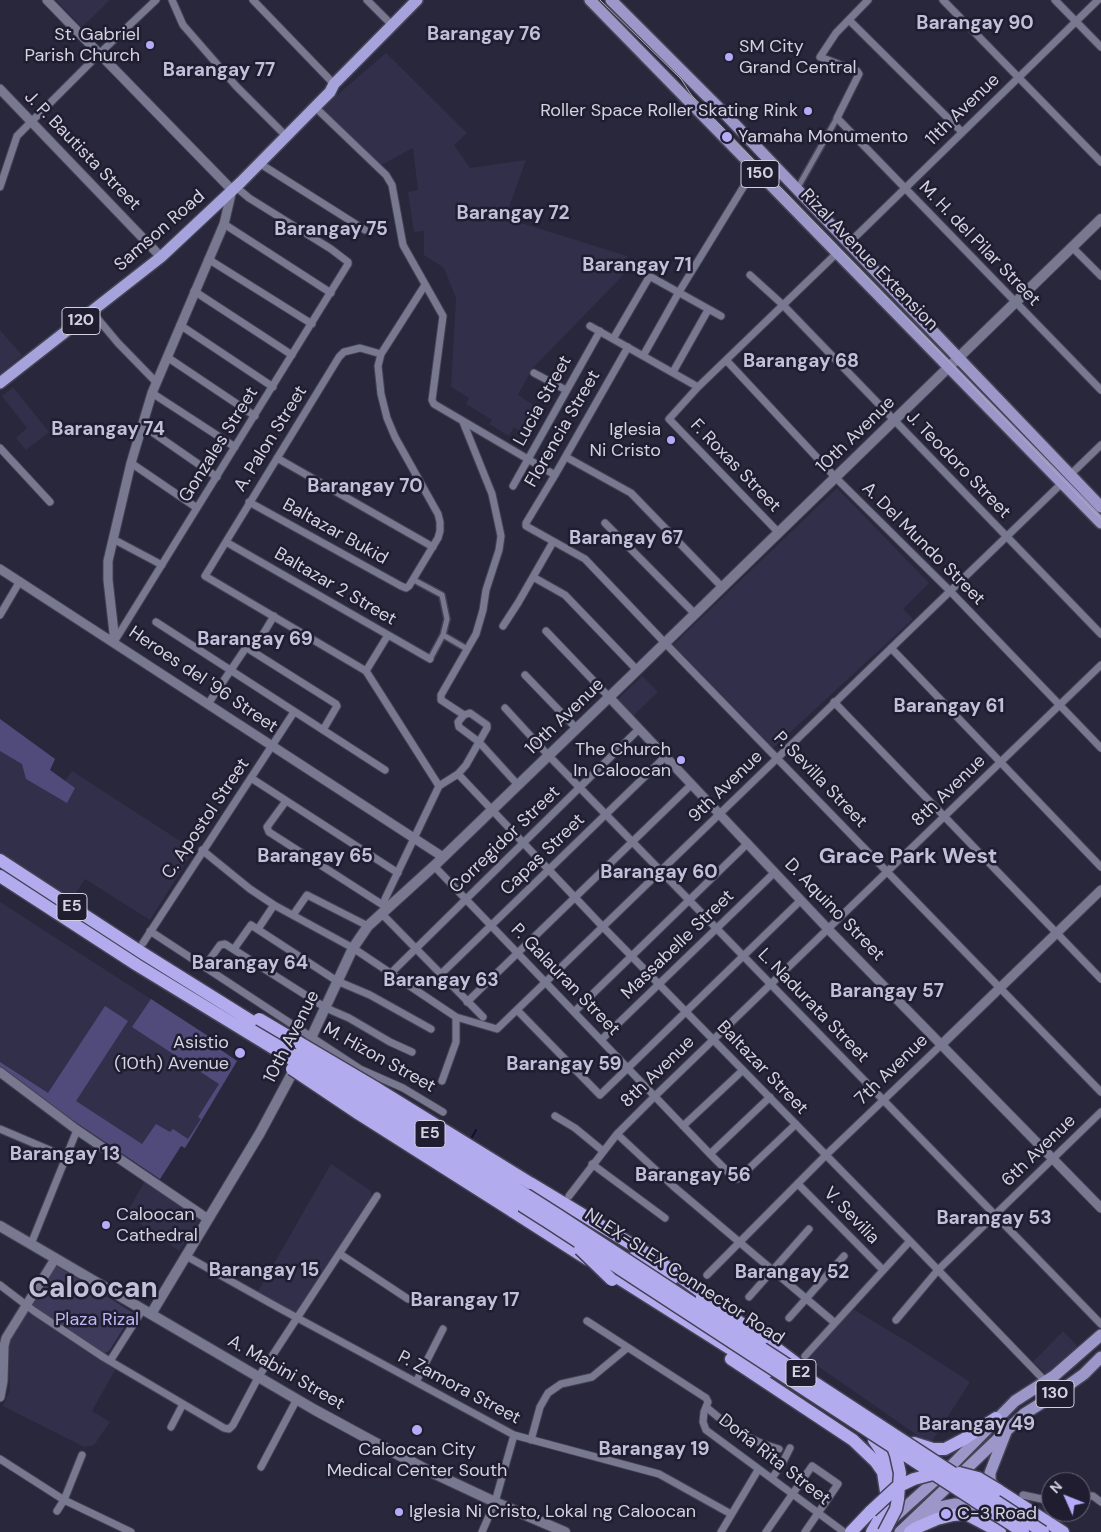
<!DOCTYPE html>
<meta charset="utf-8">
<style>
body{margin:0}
#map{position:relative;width:1101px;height:1532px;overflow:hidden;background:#29273c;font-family:"DM Sans",sans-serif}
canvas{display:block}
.north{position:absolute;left:1041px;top:1472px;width:50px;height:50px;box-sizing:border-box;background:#201d31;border:1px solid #686577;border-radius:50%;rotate:314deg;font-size:14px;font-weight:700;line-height:20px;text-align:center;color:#d3d2e0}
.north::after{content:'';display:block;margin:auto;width:18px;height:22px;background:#b4acf9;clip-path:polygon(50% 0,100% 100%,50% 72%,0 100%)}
</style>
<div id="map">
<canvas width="1101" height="1532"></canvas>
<div class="north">N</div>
</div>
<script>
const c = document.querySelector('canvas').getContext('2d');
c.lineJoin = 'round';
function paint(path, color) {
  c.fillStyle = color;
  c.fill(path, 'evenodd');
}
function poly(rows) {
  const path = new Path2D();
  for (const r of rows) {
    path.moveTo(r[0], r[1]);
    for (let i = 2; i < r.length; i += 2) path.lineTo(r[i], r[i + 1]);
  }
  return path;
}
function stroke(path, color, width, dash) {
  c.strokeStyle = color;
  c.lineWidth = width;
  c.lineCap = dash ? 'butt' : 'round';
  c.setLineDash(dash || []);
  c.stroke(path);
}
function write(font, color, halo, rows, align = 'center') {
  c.font = font + ' "DM Sans",sans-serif';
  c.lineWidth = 5;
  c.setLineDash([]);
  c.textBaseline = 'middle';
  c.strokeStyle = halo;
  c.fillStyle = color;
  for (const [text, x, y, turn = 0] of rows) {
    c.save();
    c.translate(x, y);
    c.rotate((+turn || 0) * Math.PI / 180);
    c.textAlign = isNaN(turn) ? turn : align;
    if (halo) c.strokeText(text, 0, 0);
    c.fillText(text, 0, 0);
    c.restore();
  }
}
paint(poly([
 [56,0,110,0,82,27],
 [386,53,467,133,454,145,470,168,526,160,505,218,627,256,628,270,532,369,518,395,538,408,525,434,514,427,509,436,489,424,492,420,466,404,469,398,451,387,456,298,444,268,424,255,424,231,414,232,408,192,418,190,413,148,381,165,321,109],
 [0,330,22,355,0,374],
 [13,387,49,432,26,450,16,438,27,428,2,396],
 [837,488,929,583,903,609,913,619,773,748,673,645],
 [642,676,658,692,633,716,617,700],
 [0,719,55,759,50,770,65,781,72,771,194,850,150,920,85,879,70,902,0,856],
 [0,902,208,1036,205,1039,237,1061,185,1148,181,1146,160,1179,0,1071],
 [331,1164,371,1191,371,1202,295,1314,257,1293],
 [145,1181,201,1218,179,1251,126,1214],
 [851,1308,911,1344,970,1382,930,1444,806,1358],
 [28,1312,116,1368,92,1411,110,1422,94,1445,84,1447,3,1406,10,1390,8,1342],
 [1063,1331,1078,1347,1051,1372,1045,1373,1033,1362]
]), '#322f4b');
paint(poly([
 [55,1265,91,1287,91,1289,102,1296,103,1294,133,1313,109,1351,103,1354,29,1305]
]), '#3e3a5c');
paint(poly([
 [0,719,55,759,50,770,75,788,67,803,26,779,22,764,0,751],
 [151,999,208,1036,205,1039,237,1061,185,1148,181,1146,160,1179,0,1071,0,1062,48,1093,105,1006,128,1021,76,1101,142,1144,156,1124,170,1132,173,1129,188,1139,201,1119,198,1117,219,1084,132,1027]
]), '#514b7c');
stroke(poly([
 [470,1141,476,1130]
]), '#170c38', 2);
const pedestrian = poly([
 [797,189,837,118],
 [414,580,442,595,447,619,443,635,430,659],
 [443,635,467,649]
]);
const minor = poly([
 [172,0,183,25,236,86,286,136],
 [253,0,334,84],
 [367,0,392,25],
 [868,0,836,33,820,57,857,71,859,74,837,118,1101,390],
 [943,0,1101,162],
 [1055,0,1101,47],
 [849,20,962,132],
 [315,107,386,175,392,185,403,245,443,316,432,400,434,404,555,475],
 [259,163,365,230],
 [0,187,17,136,100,53,156,0],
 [224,224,331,293],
 [849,243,1098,0],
 [1072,247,1101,276],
 [208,259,312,324],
 [750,275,782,304,1101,634],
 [194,291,292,355],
 [92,312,118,343,156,382],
 [180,325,273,387],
 [590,326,698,387],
 [613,339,648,279,651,277,721,316],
 [628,347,555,475,526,523,526,526,585,559,665,643,1101,1092],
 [381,354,360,348,344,352,339,357,205,576,366,671,439,786],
 [643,356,679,292,755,168],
 [167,357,255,416],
 [726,360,836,478,950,591,1101,748],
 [673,372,708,310],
 [534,373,566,390],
 [152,393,235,447],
 [463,422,492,494,501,536,499,550,486,590,483,610,476,634,441,695,441,700,464,715],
 [142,425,217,477],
 [0,448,50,502],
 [566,457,631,493,722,587],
 [277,458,433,547],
 [131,463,197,508],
 [1070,475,1101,445],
 [513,486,600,331],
 [249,502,401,586,406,588,409,586,438,538,440,531,440,522,438,514,395,437,387,418,381,394,378,366,381,354,425,285],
 [605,523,695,614],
 [779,533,669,419,698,387,838,252],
 [113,539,162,565],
 [226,542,430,659],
 [533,577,565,595,637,670],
 [0,615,20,581],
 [156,622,385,770],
 [503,626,518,603,553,542],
 [546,631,609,697],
 [114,642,348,264,348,262,331,249,249,198,236,187],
 [257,644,274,616],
 [891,648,1101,867],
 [366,671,388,635],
 [525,675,576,728],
 [834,702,1101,979],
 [208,704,245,649,247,648,336,704,337,706,323,730],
 [505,708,548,755,1101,1324],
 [464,715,458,722,459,727,479,742,518,785],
 [458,774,603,927,910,1241,1045,1381],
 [251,778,398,873],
 [286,801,267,827,269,832,386,907],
 [202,850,250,889,274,905,353,948,456,1017,497,1029,1062,483],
 [434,866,710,1154,734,1178,737,1179,740,1177,796,1124],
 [384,906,385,899,439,786,458,774,466,765,487,728,487,725,470,713,464,715],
 [382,914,483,1017],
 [293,915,307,895,368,926],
 [258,929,274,905],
 [150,931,360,1069,403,1088,443,1112],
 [143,943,294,712],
 [234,949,251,925,337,981,370,995,431,1029],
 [205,966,220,945,225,944,326,1008,349,1018,390,1042,412,1052],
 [391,973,639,729],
 [441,974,665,757],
 [467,1002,692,784],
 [517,1010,600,1095,801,900],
 [574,1012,748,843],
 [601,1040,775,872],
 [442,1081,456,1042,456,1017],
 [555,1116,575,1128,603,1151],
 [683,1126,743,1070],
 [0,1129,66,1157],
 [617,1134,673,1186,835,1323],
 [710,1154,770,1097],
 [592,1164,665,1218],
 [798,1184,883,1270],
 [569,1196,617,1134,655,1096,1101,665],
 [31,1244,77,1130],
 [340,1254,408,1299],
 [186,1256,279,1308,514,1435,659,1474,731,1514],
 [707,1275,826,1155,941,1045],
 [0,1285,34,1311,103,1357,224,1428,229,1429,233,1425,259,1376,377,1196],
 [749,1297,809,1229],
 [789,1318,844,1256],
 [896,1320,938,1270,1101,1112],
 [587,1321,706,1398,708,1402,704,1412,703,1422,706,1430,844,1532],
 [805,1356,910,1241],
 [110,1361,143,1309],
 [416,1382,443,1329],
 [706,1407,729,1426,746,1436,763,1444,779,1449],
 [171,1427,183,1404],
 [531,1440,540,1407,548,1393,561,1384,592,1377,627,1348],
 [0,1459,64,1500,131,1532],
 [261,1467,297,1399],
 [772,1478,782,1464,790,1448],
 [1023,1495,1051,1501],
 [1081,1498,1083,1496,1093,1496,1101,1502],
 [57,1511,64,1500,82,1455],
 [482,1532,495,1502,514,1435],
 [721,1532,758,1470],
 [766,1532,812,1466,838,1484,805,1532]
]);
const tertiary = poly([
 [47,0,232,190,224,224,152,393,131,463,108,561,108,580,114,633,114,642],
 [0,89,161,257],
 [0,569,443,857],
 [609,697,828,929,1101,1208],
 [941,1045,1101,890],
 [0,1072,77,1130,208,1219],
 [0,1397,3,1381,4,1346,6,1338,55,1259]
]);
const secondary = poly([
 [0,1226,315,1410,374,1442,433,1473,495,1502,565,1532],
 [151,1314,260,1133,311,1038,353,948,368,926,434,866,629,678,1101,219]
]);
const primary = poly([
 [590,0,1101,523],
 [611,0,727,116,1101,507],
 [996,1492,990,1480,990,1473,1006,1432],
 [924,1516,940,1507,955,1504,983,1510],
 [890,1521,950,1467,1015,1401,1054,1376,1101,1335],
 [900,1532,1024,1414,1056,1394,1084,1374,1101,1357]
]);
const trunk = poly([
 [0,383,161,257,241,182,315,107,330,92,334,84,417,0]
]);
const motorway = poly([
 [0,860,144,954,301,1052],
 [0,876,137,965,296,1062],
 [530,1183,656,1259,713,1301],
 [512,1211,587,1259],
 [633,1258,672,1279],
 [604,1269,767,1372],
 [755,1332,809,1373],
 [731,1359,853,1440,876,1462,883,1472,887,1498,880,1518,872,1532],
 [874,1440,889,1462,894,1480,894,1492],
 [914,1443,933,1449,945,1449,964,1439,996,1418],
 [998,1490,1063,1532],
 [851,1532,871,1511],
 [910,1532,916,1528,937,1519,953,1515,966,1514,1000,1532]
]);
stroke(pedestrian, '#444253', 8);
stroke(minor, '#444253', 9);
stroke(tertiary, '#444253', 11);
stroke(secondary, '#444253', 12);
stroke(primary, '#444253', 14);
stroke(trunk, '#444253', 14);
stroke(motorway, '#444253', 15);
stroke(pedestrian, '#797891', 5);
stroke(minor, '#797891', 7);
stroke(tertiary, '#797891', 9);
stroke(secondary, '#797891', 10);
stroke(primary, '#9b97c9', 11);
stroke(trunk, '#a6a2dc', 11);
stroke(motorway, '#b2acef', 12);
stroke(poly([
 [600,0,681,79,692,96,1101,519]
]), '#aeadbc', 1);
const motorwayBridge = poly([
 [259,1019,376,1088,530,1183],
 [301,1052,558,1215,1043,1532],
 [296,1062,551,1224,1023,1532],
 [292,1069,359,1114,512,1211],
 [580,1249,612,1280],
 [702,1297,763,1338],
 [959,1473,978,1478,998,1490],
 [871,1511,897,1487,914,1479,937,1473],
 [884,1532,896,1509,898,1499,900,1473,896,1455,892,1444]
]);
stroke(motorwayBridge, '#444253', 15, []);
stroke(motorwayBridge, '#b2acef', 12);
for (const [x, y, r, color] of [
 [150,45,5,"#b4acf9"],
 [729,57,5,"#b4acf9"],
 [808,111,5,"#b4acf9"],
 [727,137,6,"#b4acf9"],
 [671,440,5,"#b4acf9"],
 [681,760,5,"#b4acf9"],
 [240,1053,6,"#b4acf9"],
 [106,1225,5,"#b4acf9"],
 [417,1430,6,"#b4acf9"],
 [399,1512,5,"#b4acf9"],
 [946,1514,6,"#b4acf9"]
]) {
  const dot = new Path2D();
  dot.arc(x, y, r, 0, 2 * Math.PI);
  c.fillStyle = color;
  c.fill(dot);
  stroke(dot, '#201d31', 2);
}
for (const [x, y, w] of [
 [760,174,38],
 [81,321,38],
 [72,907,30],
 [430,1134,30],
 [801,1373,30],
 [1055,1394,38]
]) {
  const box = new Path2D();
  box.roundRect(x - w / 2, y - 13.5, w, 27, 4);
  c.fillStyle = '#201d31';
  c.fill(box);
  stroke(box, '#d3d2e0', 1);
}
write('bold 16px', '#d3d2e0', null, [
 ["150",760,174],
 ["120",81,321],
 ["E5",72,907],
 ["E5",430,1134],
 ["E2",801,1373],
 ["130",1055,1394]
]);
write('18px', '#d3d2e0', '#201d31', [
 ["St. Gabriel",140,35],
 ["Parish Church",140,56],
 ["SM City",739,47,"left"],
 ["Grand Central",739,68,"left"],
 ["Roller Space Roller Skating Rink",798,111],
 ["Yamaha Monumento",738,137,"left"],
 ["Iglesia",661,430],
 ["Ni Cristo",661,451],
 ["The Church",671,750],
 ["In Caloocan",671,771],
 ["Asistio",229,1043],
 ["(10th) Avenue",229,1064],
 ["Caloocan",116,1215,"left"],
 ["Cathedral",116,1236,"left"],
 ["Caloocan City",417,1450,"center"],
 ["Medical Center South",417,1471,"center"],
 ["Iglesia Ni Cristo, Lokal ng Caloocan",409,1512,"left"],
 ["C-3 Road",957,1514,"left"]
], 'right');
write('18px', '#d3d2e0', '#201d31', [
 ["11th Avenue",963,110,-44],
 ["J. P. Bautista Street",82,151,46],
 ["Samson Road",160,231,-41],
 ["M. H. del Pilar Street",979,244,46],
 ["Rizal Avenue Extension",869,260,46],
 ["Lucia Street",543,401,-61],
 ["Florencia Street",563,429,-60],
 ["10th Avenue",856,435,-44],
 ["A. Palon Street",271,439,-58],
 ["Gonzales Street",219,445,-58],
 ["J. Teodoro Street",958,465,46],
 ["F. Roxas Street",735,466,46],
 ["Baltazar Bukid",335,532,29],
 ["A. Del Mundo Street",923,544,45],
 ["Baltazar 2 Street",335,587,30],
 ["Heroes del '96 Street",203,680,34],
 ["10th Avenue",565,717,-44],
 ["P. Sevilla Street",820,780,46],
 ["9th Avenue",726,787,-44],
 ["8th Avenue",949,791,-44],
 ["C. Apostol Street",206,819,-56],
 ["Corregidor Street",505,840,-44],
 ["Capas Street",543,855,-44],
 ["D. Aquino Street",834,910,46],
 ["Massabelle Street",678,945,-44],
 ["P. Galauran Street",565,980,46],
 ["L. Nadurata Street",813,1006,46],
 ["10th Avenue",292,1037,-63],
 ["M. Hizon Street",379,1058,29],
 ["Baltazar Street",762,1068,46],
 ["7th Avenue",892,1070,-44],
 ["8th Avenue",658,1072,-44],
 ["6th Avenue",1039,1151,-44],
 ["V. Sevilia",851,1216,46],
 ["NLEX-SLEX Connector Road",684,1277,33],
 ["A. Mabini Street",286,1373,30],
 ["P. Zamora Street",459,1388,28],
 ["Doña Rita Street",774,1460,38]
]);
write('18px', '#bcb6f5', '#201d31', [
 ["Plaza Rizal",97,1320]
]);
write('bold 19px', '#c1bfda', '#201d31', [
 ["Barangay 90",975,24],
 ["Barangay 76",484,35],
 ["Barangay 77",219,71],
 ["Barangay 72",513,214],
 ["Barangay 75",331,230],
 ["Barangay 71",637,266],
 ["Barangay 68",801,362],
 ["Barangay 74",108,430],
 ["Barangay 70",365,487],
 ["Barangay 67",626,539],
 ["Barangay 69",255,640],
 ["Barangay 61",949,707],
 ["Barangay 65",315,857],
 ["Barangay 60",659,873],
 ["Barangay 64",250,964],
 ["Barangay 63",441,981],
 ["Barangay 57",887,992],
 ["Barangay 59",564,1065],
 ["Barangay 13",65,1155],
 ["Barangay 56",693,1176],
 ["Barangay 53",994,1219],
 ["Barangay 15",264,1271],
 ["Barangay 52",792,1273],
 ["Barangay 17",465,1301],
 ["Barangay 49",977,1425],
 ["Barangay 19",654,1450]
]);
write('bold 22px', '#c1bfda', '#201d31', [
 ["Grace Park West",908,857]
]);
write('bold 28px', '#c1bfda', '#201d31', [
 ["Caloocan",93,1290]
]);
</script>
